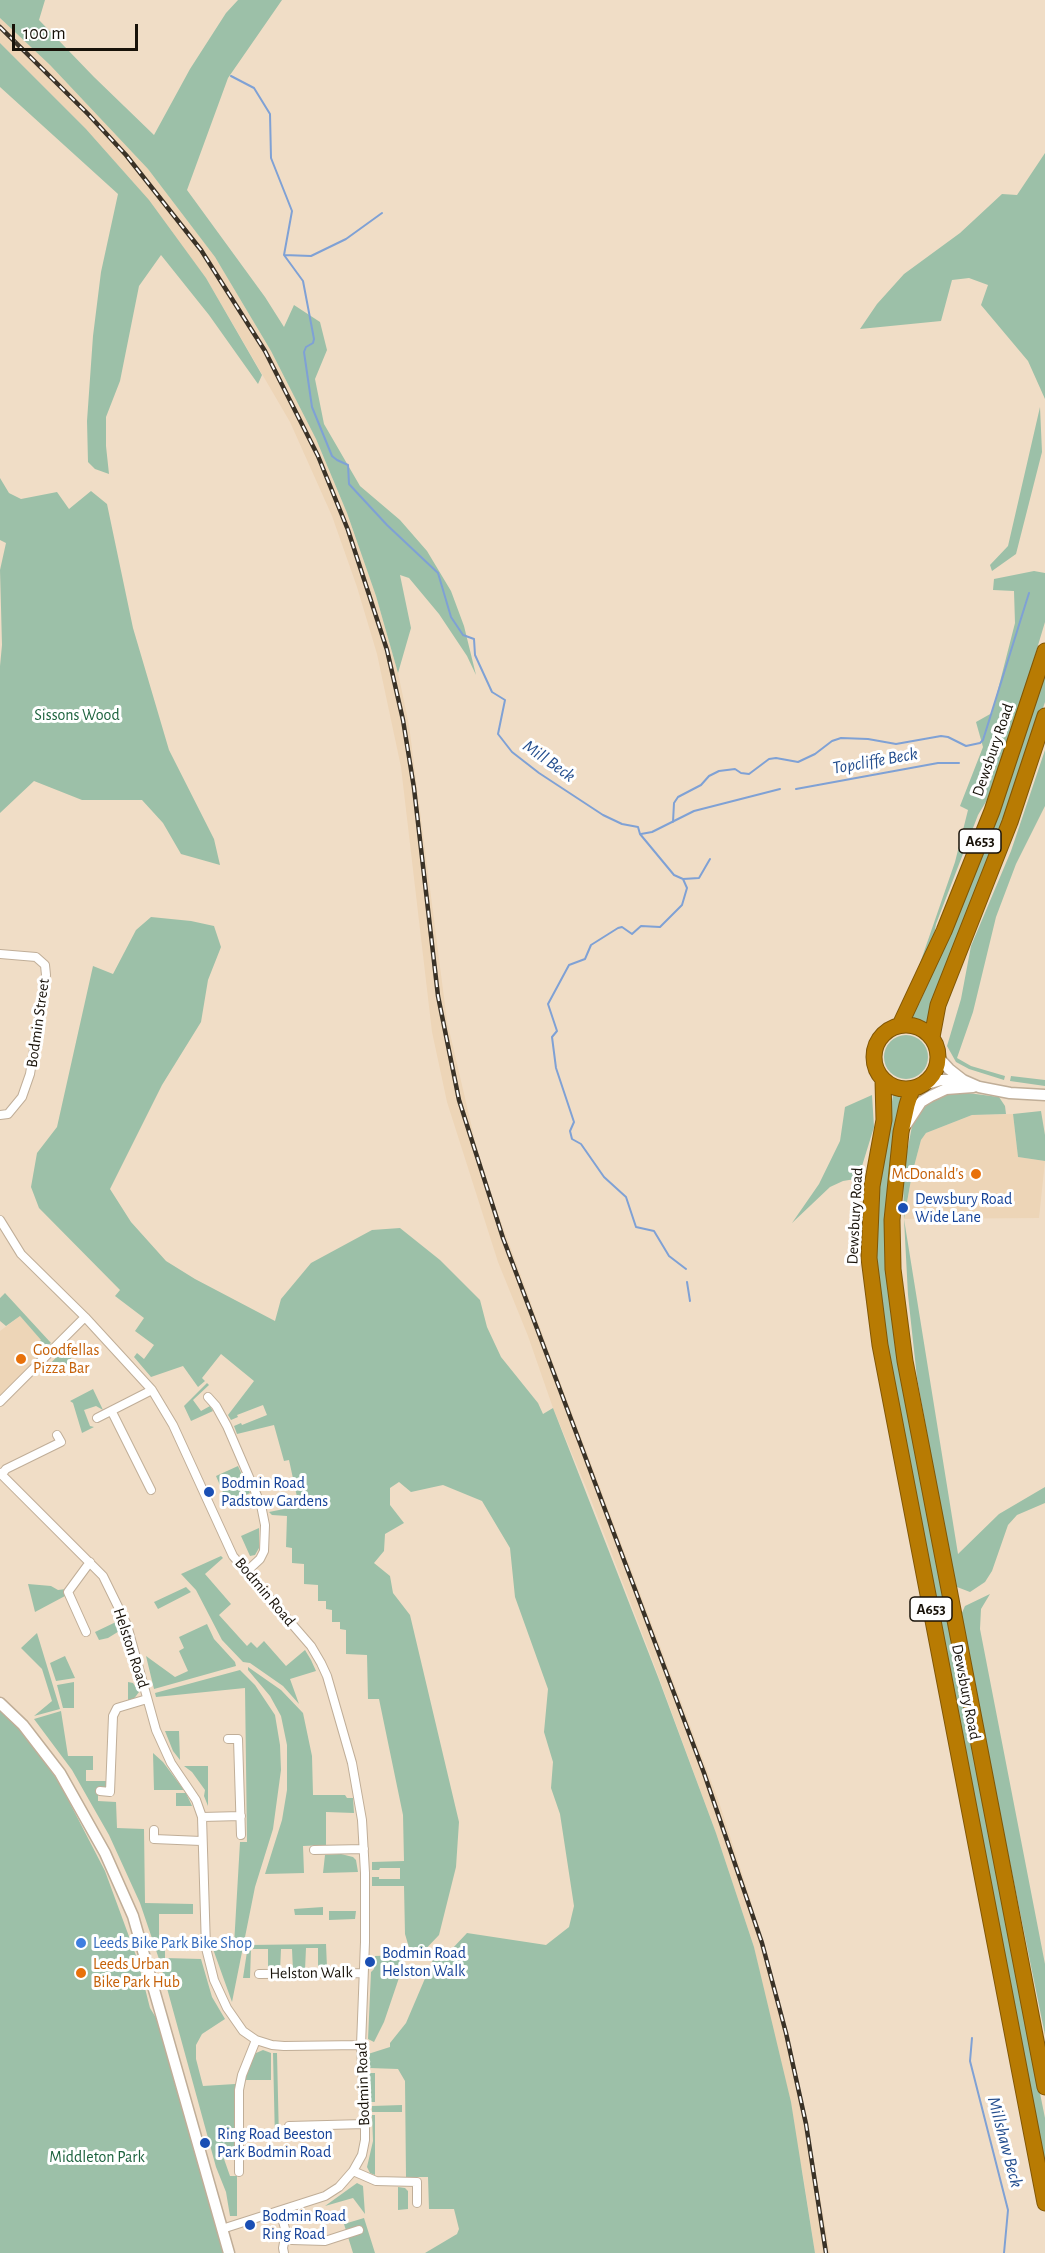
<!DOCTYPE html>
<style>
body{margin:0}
#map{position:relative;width:1045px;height:2253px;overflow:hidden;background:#f0ddc6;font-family:"Alegreya Sans",sans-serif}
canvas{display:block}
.scale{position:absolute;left:12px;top:24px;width:126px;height:27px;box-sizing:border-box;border:3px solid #181209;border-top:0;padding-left:8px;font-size:18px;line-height:21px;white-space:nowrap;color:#181209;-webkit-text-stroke:4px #fff;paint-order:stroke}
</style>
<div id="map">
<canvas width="1045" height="2253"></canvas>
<div class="scale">100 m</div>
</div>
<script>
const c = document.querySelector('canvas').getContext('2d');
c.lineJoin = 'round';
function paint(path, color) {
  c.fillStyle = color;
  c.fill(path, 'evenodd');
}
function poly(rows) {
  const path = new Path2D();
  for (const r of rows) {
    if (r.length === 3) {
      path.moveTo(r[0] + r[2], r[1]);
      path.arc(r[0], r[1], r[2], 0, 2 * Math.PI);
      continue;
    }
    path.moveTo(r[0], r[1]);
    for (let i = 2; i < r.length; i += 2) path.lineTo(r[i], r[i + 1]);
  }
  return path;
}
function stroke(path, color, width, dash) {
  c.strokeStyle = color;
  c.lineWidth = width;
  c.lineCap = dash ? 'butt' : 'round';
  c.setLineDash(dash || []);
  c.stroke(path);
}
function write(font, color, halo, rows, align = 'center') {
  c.font = font + ' "Alegreya Sans",sans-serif';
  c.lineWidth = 6;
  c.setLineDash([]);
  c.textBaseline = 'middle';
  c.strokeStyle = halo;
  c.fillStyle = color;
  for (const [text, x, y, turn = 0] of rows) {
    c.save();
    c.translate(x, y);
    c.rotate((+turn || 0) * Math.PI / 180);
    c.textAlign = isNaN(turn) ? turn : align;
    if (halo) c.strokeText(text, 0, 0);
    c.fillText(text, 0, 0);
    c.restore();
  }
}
paint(poly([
 [0,18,50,65,148,169,215,257,271,351,316,439,347,513,376,596,398,673,409,725,447,1021,476,1145,496,1208,555,1368,719,1802,750,1898,788,2033,807,2123,830,2253,815,2253,803,2175,754,1947,716,1833,651,1656,588,1492,553,1408,528,1336,498,1262,447,1102,432,1032,401,767,377,654,357,587,332,516,290,422,206,278,133,182,86,129,0,43],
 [1013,1114,1018,1157,1045,1161,1039,1218,904,1219,912,1174,921,1140,926,1133,972,1115],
 [20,1316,52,1352,0,1402,0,1331]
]), '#edd5b7');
paint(poly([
 [0,0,45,0,39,20,94,77,154,135,190,69,226,13,238,0,282,0,228,78,187,190,265,297,284,327,294,305,320,322,327,350,315,379,324,424,360,486,400,520,427,551,451,591,464,626,476,675,467,656,439,614,409,578,400,575,411,628,398,673,376,596,347,513,316,439,271,351,215,257,148,169,50,65,0,18],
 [0,43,86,129,149,200,206,278,262,375,258,384,209,315,161,255,139,286,120,381,106,417,106,446,109,474,95,469,88,462,87,421,93,336,101,272,118,194,0,87],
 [1045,153,1045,399,1028,361,981,305,988,285,969,278,952,280,941,321,860,329,877,304,904,274,960,233,1002,194,1017,195],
 [1040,407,1042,452,1016,554,992,571,990,565,1008,546],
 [0,478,9,493,21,499,57,492,69,509,91,491,107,504,133,628,169,750,214,839,220,865,181,854,163,823,142,800,82,800,34,781,0,813,0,666,2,645,0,570,6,543,0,540],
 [1034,571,1045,573,1045,622,1024,692,987,800,978,815,936,924,933,942,918,969,955,862,968,810,960,806,983,747,976,722,992,713,1015,623,1014,591,993,590,994,579],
 [1045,667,1045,702,1008,814,930,1006,927,1023,910,1017,919,1004,930,979],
 [1045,750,1045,806,1016,864,996,917,973,1012,957,1058,971,1066,1005,1076,1004,1080,969,1069,956,1062,947,1046,961,999,971,946,1011,851],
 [151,917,191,921,214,926,221,947,208,980,201,1022,162,1085,110,1189,131,1222,166,1261,195,1279,275,1321,281,1299,311,1263,372,1230,400,1228,440,1260,480,1300,487,1327,501,1357,538,1403,543,1414,553,1408,658,1677,716,1833,754,1947,791,2102,815,2253,425,2253,457,2234,459,2229,454,2209,429,2209,428,2177,406,2177,405,2081,398,2069,369,2068,368,2054,390,2047,390,2043,406,2023,435,1955,456,1960,451,1950,467,1933,546,1945,569,1927,574,1906,560,1814,551,1788,553,1762,544,1732,548,1689,515,1597,510,1548,482,1501,443,1485,411,1492,399,1482,390,1488,390,1505,404,1523,385,1534,384,1551,374,1563,390,1576,393,1593,410,1615,459,1822,456,1867,439,1935,421,1954,410,1951,405,1934,404,1886,372,1886,372,1877,379,1877,379,1879,400,1879,400,1868,380,1868,379,1870,372,1870,372,1862,404,1861,403,1815,379,1699,368,1699,367,1655,346,1654,346,1630,340,1629,340,1622,332,1622,332,1610,326,1609,326,1601,318,1601,318,1585,304,1584,304,1564,292,1563,292,1548,286,1547,287,1516,272,1515,269,1512,299,1506,289,1460,284,1461,274,1425,237,1434,234,1426,241,1423,242,1425,267,1415,263,1405,237,1415,238,1417,231,1420,228,1415,254,1381,221,1354,202,1378,205,1381,198,1387,183,1366,151,1377,134,1357,137,1353,144,1359,154,1345,135,1331,144,1318,115,1296,120,1290,39,1208,31,1187,37,1153,57,1127,93,966,113,974,136,930],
 [906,1057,22],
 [1011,1076,1045,1080,1045,1086,1010,1081],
 [960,1092,999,1097,1005,1106,1006,1114,972,1115,926,1133,921,1140,912,1174,904,1219,958,1554,999,1514,1045,1487,1045,1503,1017,1515,1008,1525,992,1571,985,1582,970,1592,957,1587,954,1581,917,1378,908,1295,904,1219,903,1173,912,1126,916,1116,932,1100,944,1094],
 [872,1095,874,1127,862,1166,855,1179,843,1181,830,1187,792,1223,819,1184,840,1141,845,1107],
 [893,1095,902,1096,892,1146,887,1268,1020,1994,1045,2118,1045,2176,880,1326,874,1248,877,1200],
 [1041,1111,1045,1135,1045,1161,1018,1157,1013,1114],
 [5,1293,51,1343,47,1346,38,1346,37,1344,41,1340,20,1316,6,1326,0,1321,0,1298],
 [66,1347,74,1365,53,1376,49,1365],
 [207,1383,209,1385,193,1400,201,1411,210,1406,213,1411,191,1421,184,1406],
 [93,1389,103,1410,96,1406,84,1410,90,1426,94,1427,82,1433,73,1403,70,1401],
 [238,1466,250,1493,228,1504,216,1476],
 [259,1528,259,1548,255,1555,250,1556,241,1536],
 [221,1556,223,1558,205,1574,231,1604,219,1615,247,1646,251,1642,257,1648,264,1641,286,1666,305,1650,311,1660,316,1671,290,1679,299,1704,283,1686,250,1663,243,1662,222,1640,196,1590,181,1574],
 [28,1584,51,1586,58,1590,66,1589,65,1596,35,1612],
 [186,1587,191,1592,158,1609,154,1602],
 [990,1594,981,1609,980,1629,1045,1964,1045,2035,960,1617,965,1606],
 [118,1621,121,1630,108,1638,99,1640,95,1632],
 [207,1624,214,1639,235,1662,236,1666,154,1689,146,1656,175,1677,188,1671,179,1651,184,1648,179,1637],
 [37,1633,60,1709,34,1716,52,1701,42,1669,21,1648],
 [65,1656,75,1678,56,1681,50,1663],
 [248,1667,281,1690,303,1713,312,1756,313,1795,345,1795,347,1798,353,1798,354,1813,326,1812,326,1845,303,1846,304,1873,265,1874,282,1820,287,1790,287,1745,281,1716,270,1696,248,1670],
 [240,1670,255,1685,275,1715,280,1745,281,1770,273,1829,255,1887,232,2002,213,1949,229,1949,234,1945,240,1842,247,1842,245,1688,156,1697,155,1693],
 [74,1682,74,1708,63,1708,57,1685],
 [128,1682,133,1683,139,1692,133,1700,128,1700],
 [0,1709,23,1733,59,1782,105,1871,138,1961,150,2008,158,2021,175,2085,224,2253,0,2253],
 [61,1711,68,1756,93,1756,93,1770,86,1770,86,1781,111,1781,110,1787,98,1788,98,1801,116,1802,117,1828,144,1829,145,1903,193,1904,193,1914,159,1914,159,1937,165,1938,165,1958,201,1959,212,1997,225,2019,202,2034,196,2045,196,2059,203,2086,235,2084,237,2158,224,2159,230,2176,237,2176,237,2216,230,2216,226,2192,216,2167,159,1959,140,1903,109,1835,89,1800,72,1770,34,1719],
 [165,1731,179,1731,180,1760,173,1751],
 [153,1753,163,1762,184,1790,154,1790],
 [184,1766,208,1766,208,1806,204,1796,205,1790,192,1772],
 [176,1793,186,1793,192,1806,176,1806],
 [325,1855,341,1854,353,1857,356,1860,358,1872,323,1873],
 [323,1907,323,1915,295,1915,294,1909],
 [329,1911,356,1911,355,1919,329,1920],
 [326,1944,327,1968,318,1968,318,1948,306,1948,305,1970,293,1971,292,1949,281,1949,280,1971,268,1971,268,1949,251,1949,250,1978,243,1978,248,1945],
 [403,1955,402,1969,384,2022,374,2042,368,2039,371,1972,374,1969,375,1956],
 [263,2050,271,2053,271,2080,245,2080,253,2057,256,2053],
 [273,2053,277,2053,279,2140,275,2140],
 [369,2073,375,2073,375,2102,371,2102],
 [402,2105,402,2112,372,2112,372,2106],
 [372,2115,375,2115,375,2175,370,2173,367,2167,373,2141],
 [272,2132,272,2140,246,2140,246,2133],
 [357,2183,363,2186,365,2214,353,2198,325,2206],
 [398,2187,405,2188,408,2191,408,2209,398,2210],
 [364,2218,375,2253,353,2253,344,2224]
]), '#9cc0a8');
stroke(poly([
 [231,76,254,88,270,114,271,158,292,211,284,255,303,281,314,339,313,343,306,347,304,352,312,407,332,456,337,460,348,465,349,484,387,525,438,573,451,617,463,635,474,639,475,655,492,692,505,700,498,734,512,752,539,773,603,815,622,824,638,827,640,834,674,875,683,879,687,888,682,905,660,927,641,926,632,934,622,927,618,928,591,945,585,959,569,965,548,1004,557,1031,552,1037,556,1068,574,1122,570,1131,572,1139,581,1144,604,1177,626,1197,636,1227,654,1231,669,1256,686,1269],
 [284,255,311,256,346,239,382,213],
 [796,789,938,763,959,763],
 [673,822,674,803,678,797,701,785,709,776,719,771,735,769,741,773,749,774,769,759,776,758,798,762,815,754,832,741,841,738,868,739,896,744,941,736,948,737,966,746,980,743,983,740,1029,593],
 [641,834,652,832,694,811,780,789],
 [683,879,699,878,710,859],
 [687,1282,690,1301],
 [972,2038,970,2061,1008,2210,1004,2253]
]), '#7fa1d5', 2);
const street = poly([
 [0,954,36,957,45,965,46,975,30,1074,22,1097,8,1114,0,1115],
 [0,1220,21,1254,85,1317,152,1390,173,1425,233,1556,311,1646,321,1663,327,1676,352,1763,362,1820,365,1873,365,1942,361,2045,365,2124,365,2140,362,2155,353,2171,339,2187,325,2196,222,2229],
 [208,1397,216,1406,227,1426,261,1505,265,1525,264,1551,260,1559,246,1572],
 [0,1402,85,1317],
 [112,1412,151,1490],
 [97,1418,152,1390],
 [0,1473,103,1576,127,1625,156,1730,171,1763,196,1800,202,1817,206,1948,214,1980,227,2008,243,2031,256,2040,272,2045,284,2046,361,2045],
 [2,1474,6,1469,61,1442,57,1435],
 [86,1632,68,1592,90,1562],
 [228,1739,238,1739,241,1835],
 [100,1791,110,1792,113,1716,117,1708,147,1699],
 [202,1817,241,1816],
 [154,1830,154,1839,201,1841],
 [314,1850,364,1849],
 [259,1974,363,1973],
 [289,2135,289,2126,365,2124],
 [353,2171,376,2181,417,2182,417,2203],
 [239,2172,239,2090,242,2075,256,2040],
 [280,2211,286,2232,283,2248,284,2253],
 [285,2236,292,2240,325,2241,359,2230]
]);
const secondary = poly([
 [938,1057,949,1069,963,1080,979,1087,1010,1093,1045,1095],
 [920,1086,941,1080,963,1080],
 [906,1125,921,1102,931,1096,946,1089,973,1087],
 [0,1703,23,1725,60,1773,105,1853,133,1916,229,2253]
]);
const highway = poly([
 [906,1057,32],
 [900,1025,944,931,992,811,1045,651],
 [932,1037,938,1005,1010,822,1045,716],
 [883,1080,884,1120,872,1186,869,1258,880,1345,1045,2203],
 [912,1089,907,1105,901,1132,892,1220,893,1269,905,1361,1045,2087]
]);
stroke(street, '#c0ae98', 10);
stroke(secondary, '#c0ae98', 13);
stroke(highway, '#805605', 17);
stroke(street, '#fff', 8);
stroke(secondary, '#fff', 10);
stroke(highway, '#b87b03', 15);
const rail = poly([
 [0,27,88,114,126,155,201,250,265,351,318,456,348,530,387,650,403,720,414,788,438,996,459,1100,503,1238,704,1773,762,1943,786,2033,806,2124,826,2253]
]);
stroke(rail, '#3a3227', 4.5);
stroke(rail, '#fff', 2, [7]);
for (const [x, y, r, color] of [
 [976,1174,6,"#e8710a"],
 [903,1208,6,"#1a4fb4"],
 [21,1359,6,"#e8710a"],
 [209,1492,6,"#1a4fb4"],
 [81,1943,6,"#3f7fe0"],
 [370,1962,6,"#1a4fb4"],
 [81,1973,6,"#e8710a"],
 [205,2143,6,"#1a4fb4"],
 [250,2225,6,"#1a4fb4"]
]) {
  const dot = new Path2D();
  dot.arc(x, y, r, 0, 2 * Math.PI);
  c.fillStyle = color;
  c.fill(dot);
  stroke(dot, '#fff', 2);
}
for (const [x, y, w] of [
 [980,841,42],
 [931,1609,42]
]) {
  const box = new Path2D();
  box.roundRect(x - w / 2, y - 12, w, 24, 4.5);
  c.fillStyle = '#fff';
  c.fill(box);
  stroke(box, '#181209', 1.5);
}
write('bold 15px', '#181209', null, [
 ["A653",980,841],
 ["A653",931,1609]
]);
write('16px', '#1d633e', '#fff', [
 ["Sissons Wood",77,715],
 ["Middleton Park",97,2157]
]);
write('16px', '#181209', '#fff', [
 ["Dewsbury Road",993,750,-71],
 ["Bodmin Street",38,1023,-82],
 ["Dewsbury Road",855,1216,-87],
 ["Bodmin Road",265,1592,50],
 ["Helston Road",131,1648,72],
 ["Dewsbury Road",966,1692,79],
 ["Helston Walk",311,1973,-1],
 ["Bodmin Road",363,2084,-92]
]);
write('16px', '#c56008', '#fff', [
 ["McDonald's",964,1174,"right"],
 ["Goodfellas",33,1350],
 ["Pizza Bar",33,1368],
 ["Leeds Urban",93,1964],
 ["Bike Park Hub",93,1982]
], 'left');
write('16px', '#164399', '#fff', [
 ["Dewsbury Road",915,1199],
 ["Wide Lane",915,1217],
 ["Bodmin Road",221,1483],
 ["Padstow Gardens",221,1501],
 ["Bodmin Road",382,1953],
 ["Helston Walk",382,1971],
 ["Ring Road Beeston",217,2134],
 ["Park Bodmin Road",217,2152],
 ["Bodmin Road",262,2216],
 ["Ring Road",262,2234]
], 'left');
write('16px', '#366cbe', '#fff', [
 ["Leeds Bike Park Bike Shop",93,1943]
], 'left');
write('italic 18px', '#244e8e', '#fff', [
 ["Mill Beck",549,761,35],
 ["Topcliffe Beck",875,761,-10],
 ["Millshaw Beck",1005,2142,75]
]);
</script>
